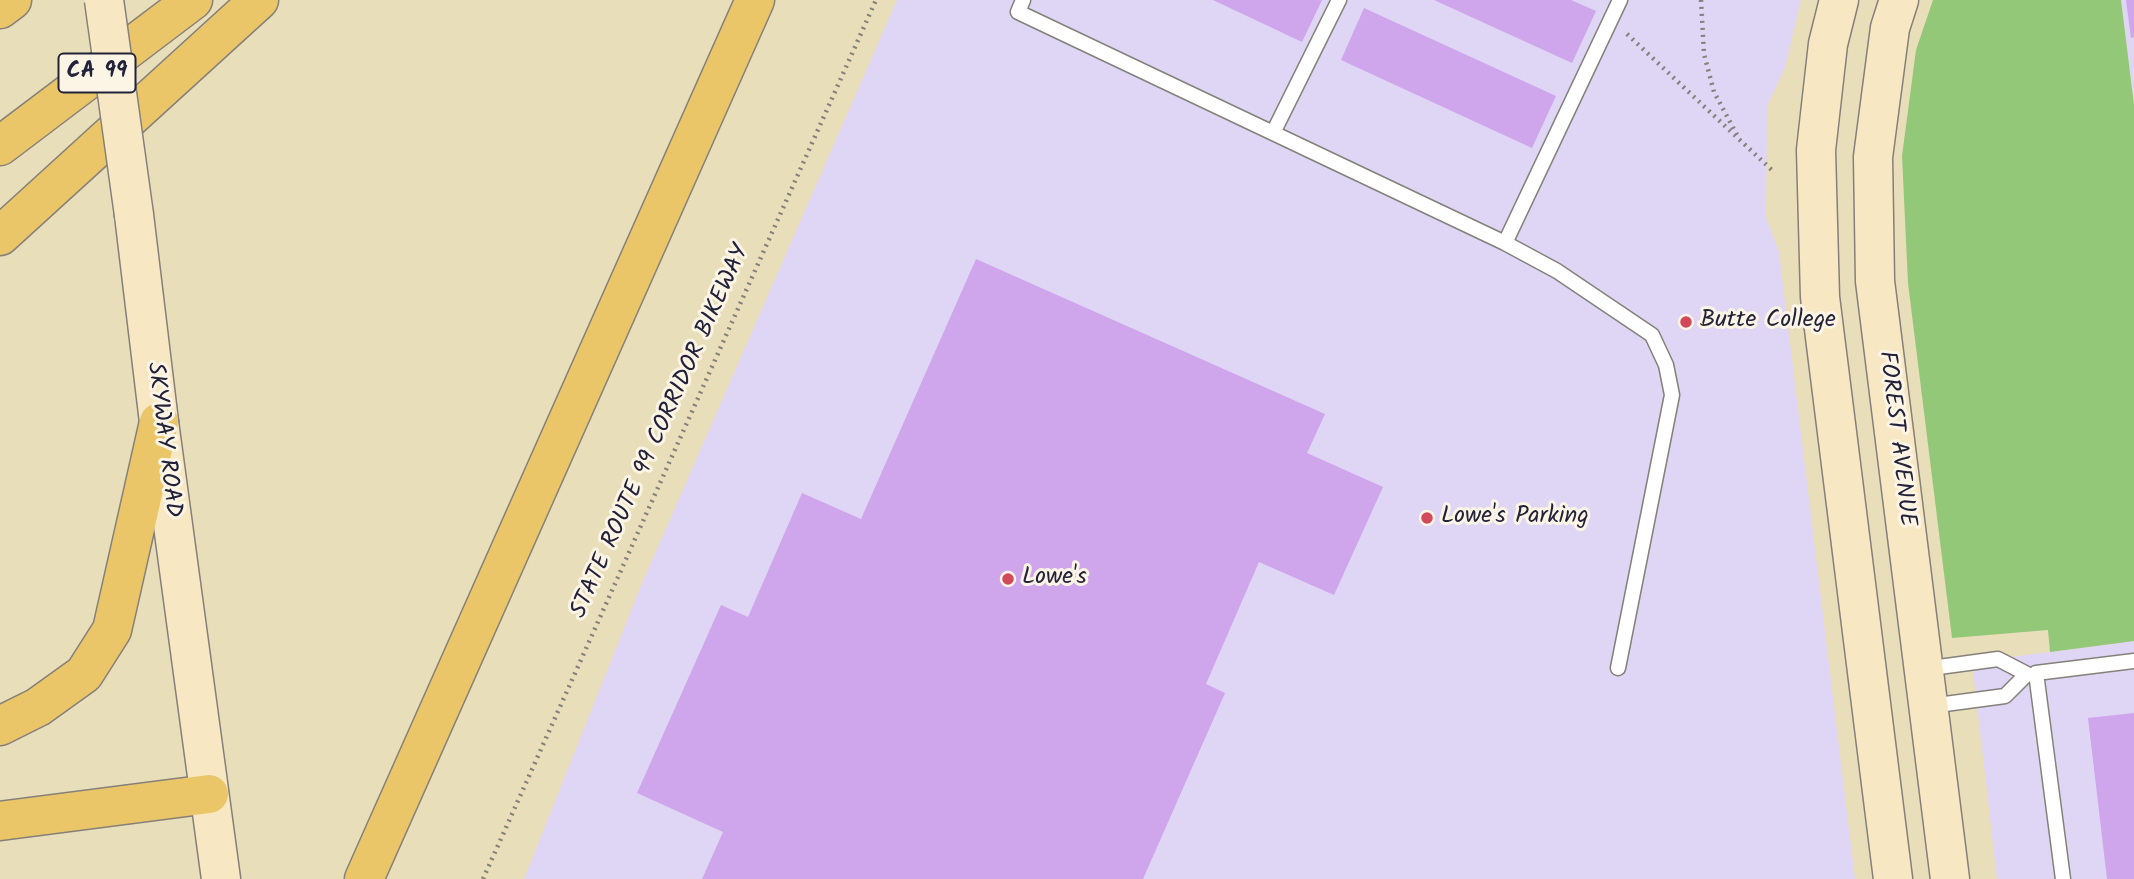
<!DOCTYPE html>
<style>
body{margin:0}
canvas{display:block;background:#e8deb9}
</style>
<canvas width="2134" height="879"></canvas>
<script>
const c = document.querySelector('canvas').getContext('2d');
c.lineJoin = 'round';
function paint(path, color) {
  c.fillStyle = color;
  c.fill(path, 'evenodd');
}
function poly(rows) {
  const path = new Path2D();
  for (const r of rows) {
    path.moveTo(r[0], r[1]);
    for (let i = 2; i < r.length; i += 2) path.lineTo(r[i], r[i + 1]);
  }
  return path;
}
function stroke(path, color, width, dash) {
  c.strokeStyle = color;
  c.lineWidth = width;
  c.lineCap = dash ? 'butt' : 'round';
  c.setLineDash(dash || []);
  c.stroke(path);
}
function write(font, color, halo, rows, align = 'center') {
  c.font = font + ' Kalam,sans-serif';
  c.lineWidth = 6;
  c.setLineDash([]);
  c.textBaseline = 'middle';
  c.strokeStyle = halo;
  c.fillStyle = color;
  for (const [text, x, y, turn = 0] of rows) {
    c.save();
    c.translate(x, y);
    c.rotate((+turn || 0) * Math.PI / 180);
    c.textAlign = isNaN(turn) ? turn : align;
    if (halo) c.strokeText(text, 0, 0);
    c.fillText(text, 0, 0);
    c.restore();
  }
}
paint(poly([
 [897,0,1801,0,1785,68,1767,106,1766,217,1779,252,1855,879,524,879,640,588],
 [2121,0,2134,0,2134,105],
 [2134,641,2134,879,1997,879,1972,662]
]), '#dfd5f5');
paint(poly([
 [1933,0,2121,0,2134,105,2134,641,2050,652,2048,630,1952,638,1908,283,1902,156,1916,50]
]), '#94c879');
paint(poly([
 [1213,0,1322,0,1302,42],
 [1434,0,1571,0,1596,11,1572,63],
 [2126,0,2134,0,2134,37,2131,38],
 [1364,8,1556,96,1532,148,1341,60],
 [976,259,1325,414,1307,453,1383,487,1334,595,1259,562,1206,684,1225,693,1143,879,702,879,723,832,637,793,721,605,748,617,802,493,861,519],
 [2134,713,2134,879,2107,879,2088,718]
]), '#cfa6eb');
const lane = poly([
 [1023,0,1018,12,1505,243,1620,0],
 [1273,133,1339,0],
 [1505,243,1557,271,1652,335,1666,365,1672,395,1618,668],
 [1924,669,1998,659,2027,674,2005,696,1930,706],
 [2063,879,2036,673,2134,661]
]);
const secondary = poly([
 [1839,0,1828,44,1816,150,1820,297,1893,879],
 [1899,0,1890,28,1873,157,1875,281,1950,879],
 [134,215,159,422,221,879]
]);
const highway = poly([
 [0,9,12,0],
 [0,146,193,0],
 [0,236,259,0],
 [0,726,38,707,84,674,112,630,159,422],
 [0,821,209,794],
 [364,879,755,0]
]);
stroke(lane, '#85807a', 17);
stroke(secondary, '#85807a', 41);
stroke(highway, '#85807a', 41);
stroke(poly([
 [1701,0,1704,54,1714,92,1737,135],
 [1627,34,1774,172],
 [483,879,876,0]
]), '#85807a', 4.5, [2, 5]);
stroke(lane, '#fff', 14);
stroke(secondary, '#f7e8c3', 38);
stroke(highway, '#ebc669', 38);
const secondaryBridge = poly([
 [104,0,134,215]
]);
stroke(secondaryBridge, '#85807a', 41, []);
stroke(secondaryBridge, '#f7e8c3', 38);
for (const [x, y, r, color] of [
 [1686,322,7,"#d1495b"],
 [1427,518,7,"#d1495b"],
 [1008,579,7,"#d1495b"]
]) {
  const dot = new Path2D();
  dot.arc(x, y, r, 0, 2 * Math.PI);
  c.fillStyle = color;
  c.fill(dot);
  stroke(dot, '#fcf5e5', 2.5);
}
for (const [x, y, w] of [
 [97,73,77]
]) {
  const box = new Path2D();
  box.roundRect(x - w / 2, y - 19.5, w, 39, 5);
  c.fillStyle = '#fcf5e5';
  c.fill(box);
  stroke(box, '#22223b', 2);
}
write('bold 23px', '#22223b', null, [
 ["CA 99",97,73]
]);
write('24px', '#22223b', '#fcf5e5', [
 ["Butte College",1700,322],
 ["Lowe's Parking",1441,518],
 ["Lowe's",1022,579]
], 'left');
write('24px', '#22223b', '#fcf5e5', [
 ["STATE ROUTE 99 CORRIDOR BIKEWAY",662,432,-66],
 ["FOREST AVENUE",1895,439,83],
 ["SKYWAY ROAD",162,440,83]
]);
</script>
